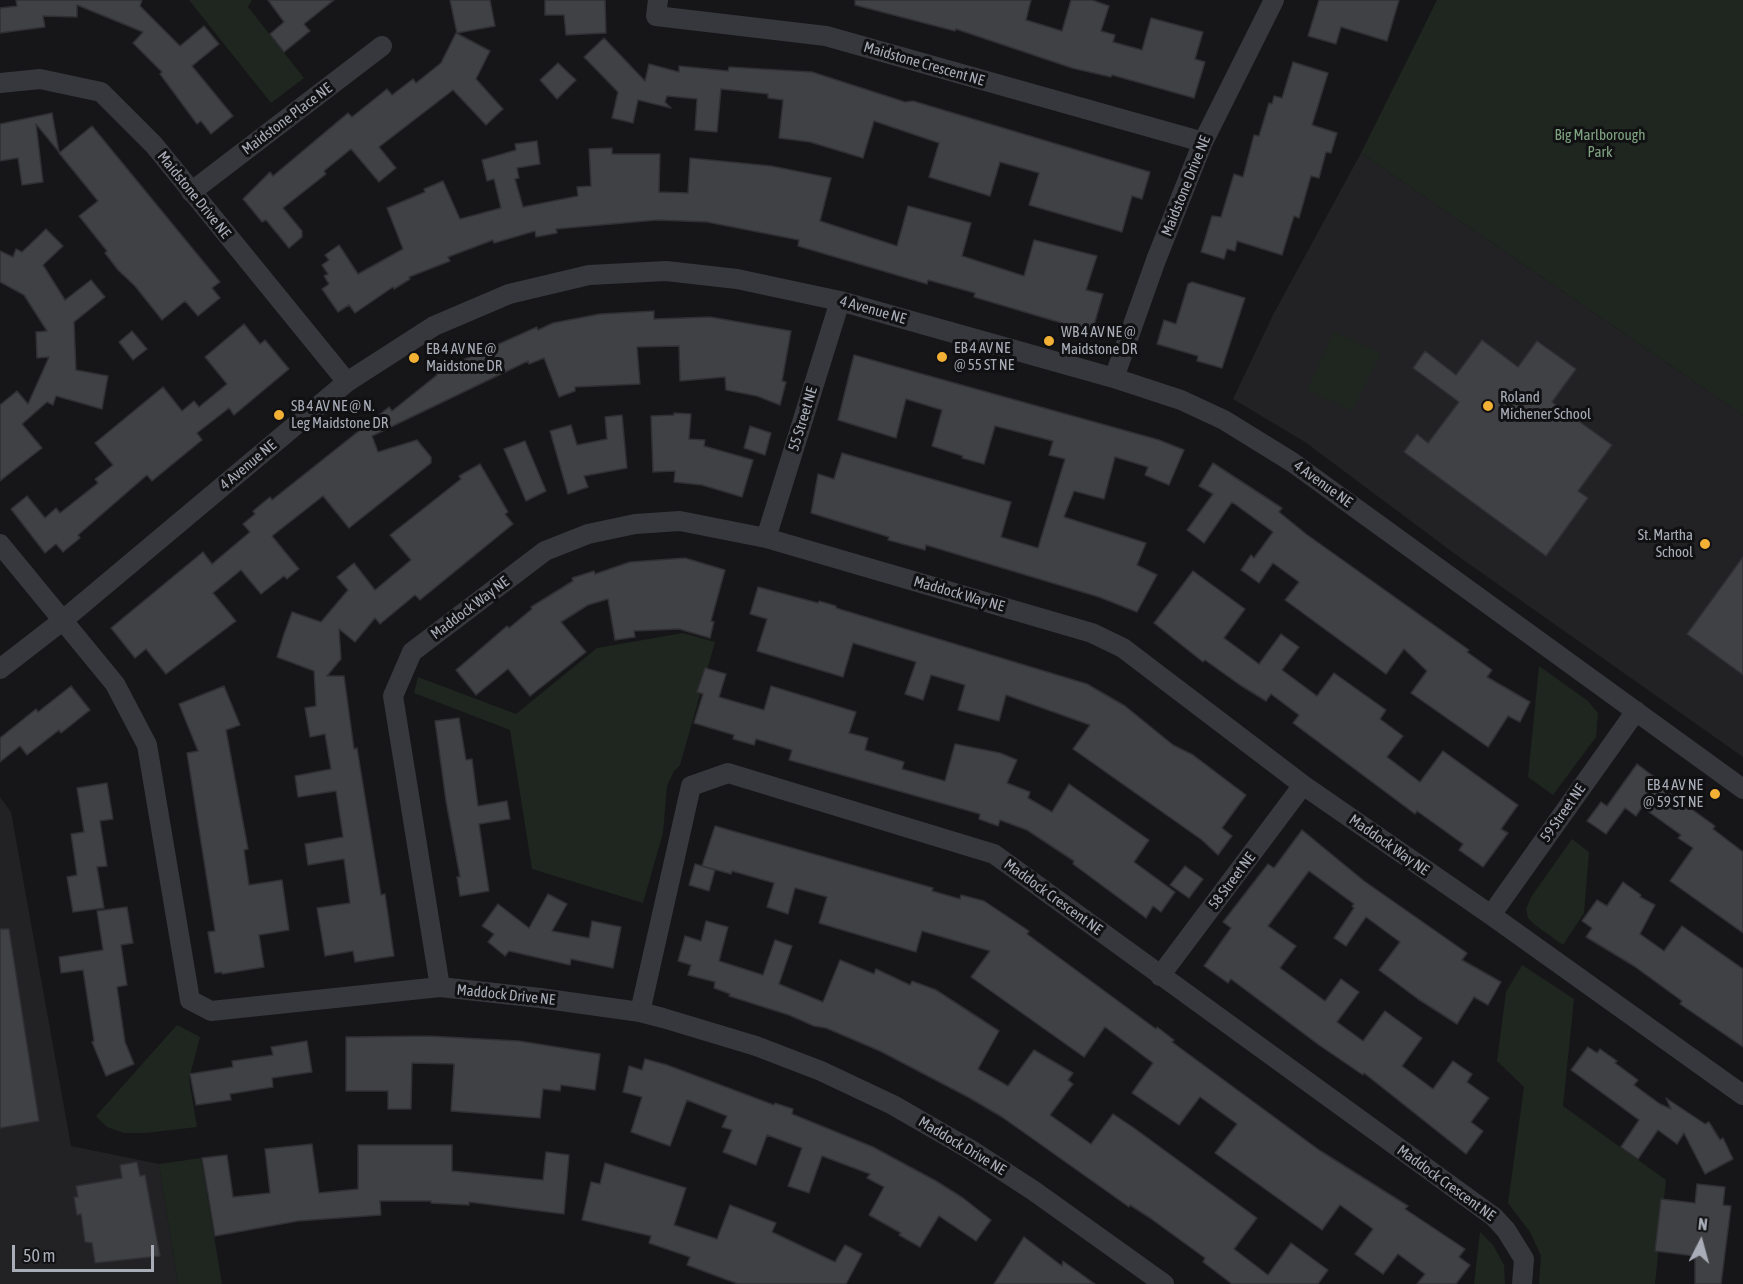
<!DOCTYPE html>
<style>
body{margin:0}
#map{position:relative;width:1743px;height:1284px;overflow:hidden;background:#161618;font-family:"Asap Condensed",sans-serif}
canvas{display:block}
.north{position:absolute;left:1671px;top:1212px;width:60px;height:60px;-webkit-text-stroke:4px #111113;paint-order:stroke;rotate:6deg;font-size:16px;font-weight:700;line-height:24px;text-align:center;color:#a8adb8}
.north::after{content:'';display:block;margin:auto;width:21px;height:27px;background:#a8adb8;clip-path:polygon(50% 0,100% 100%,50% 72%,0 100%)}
.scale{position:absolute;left:12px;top:1245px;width:142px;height:27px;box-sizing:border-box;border:3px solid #a8adb8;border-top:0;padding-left:8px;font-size:18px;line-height:21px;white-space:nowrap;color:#a8adb8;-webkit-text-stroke:4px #111113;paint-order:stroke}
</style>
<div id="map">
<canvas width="1743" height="1284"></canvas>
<div class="north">N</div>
<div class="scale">50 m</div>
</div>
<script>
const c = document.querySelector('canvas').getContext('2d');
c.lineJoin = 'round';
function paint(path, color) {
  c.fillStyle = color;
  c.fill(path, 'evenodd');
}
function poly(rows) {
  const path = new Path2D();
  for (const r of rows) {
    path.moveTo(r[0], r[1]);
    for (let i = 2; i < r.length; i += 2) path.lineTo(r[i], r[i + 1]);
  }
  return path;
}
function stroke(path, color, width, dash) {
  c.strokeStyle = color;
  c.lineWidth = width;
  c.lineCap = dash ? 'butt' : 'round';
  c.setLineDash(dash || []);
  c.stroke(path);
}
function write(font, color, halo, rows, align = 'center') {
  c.font = font + ' "Asap Condensed",sans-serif';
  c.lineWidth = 6;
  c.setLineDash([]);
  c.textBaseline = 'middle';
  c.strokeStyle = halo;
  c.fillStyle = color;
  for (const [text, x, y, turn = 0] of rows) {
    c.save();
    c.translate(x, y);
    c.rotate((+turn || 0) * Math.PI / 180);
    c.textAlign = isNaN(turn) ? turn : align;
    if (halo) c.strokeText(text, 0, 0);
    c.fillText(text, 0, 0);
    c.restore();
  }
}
paint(poly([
 [1361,153,1743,415,1743,757,1455,554,1305,442,1233,399,1274,313],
 [0,797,11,812,71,1146,159,1164,178,1284,0,1284]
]), '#222225');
paint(poly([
 [189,0,252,0,248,7,304,78,271,103],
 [1437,0,1743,0,1743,415,1361,153],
 [1334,332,1381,353,1352,411,1307,390],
 [683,633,715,642,680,765,674,771,667,786,663,833,643,903,532,869,510,730,414,693,418,677,516,714,597,648],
 [1539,666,1588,701,1598,713,1596,737,1553,795,1528,777],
 [1572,839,1589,852,1584,913,1563,945,1535,925,1528,918,1526,909,1531,897],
 [1522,965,1574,999,1563,1106,1666,1180,1655,1284,1539,1284,1541,1256,1530,1232,1508,1203,1524,1087,1497,1061,1506,992],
 [177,1025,200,1037,189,1079,197,1127,145,1133,124,1133,107,1127,96,1116],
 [201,1158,222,1284,178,1284,159,1164],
 [1480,1232,1493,1245,1504,1265,1505,1284,1474,1284]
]), '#1e261f');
const building = poly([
 [16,0,142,0,140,6,180,46,204,26,219,44,192,66,233,116,211,134,201,121,197,124,160,74,162,72,133,43,143,32,77,5,77,17,43,16,45,27,0,33,0,8,17,6,16,0],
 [268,0,334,0,304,24,310,31,284,52,270,34,284,22,268,0],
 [450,0,490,0,495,26,457,33,450,0],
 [545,0,605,0,606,33,566,35,564,15,545,15,545,0],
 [855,0,1031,0,1026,20,1062,31,1071,0,1092,0,1109,6,1101,31,1115,35,1113,42,1142,50,1151,18,1203,32,1195,59,1205,62,1194,98,1112,75,1111,77,1072,68,956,29,955,31,855,5,855,0],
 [1319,0,1399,0,1387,41,1341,27,1336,44,1308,36,1319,0],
 [456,33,490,51,476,79,503,109,486,125,453,90,379,147,396,168,379,182,351,149,324,171,326,174,283,208,302,231,302,237,289,248,266,220,262,222,243,199,270,172,273,176,348,113,352,117,387,89,392,95,413,79,416,83,441,63,456,33],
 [604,38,645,81,649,64,679,72,679,66,728,71,729,67,812,72,905,102,913,101,1150,172,1142,199,1132,196,1122,232,1029,205,1039,173,1000,162,990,196,929,177,939,143,874,121,863,158,810,142,779,138,783,100,768,98,768,94,721,89,717,132,695,130,697,99,667,96,665,102,671,108,638,100,633,123,612,118,618,92,584,57,604,38],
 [1293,62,1328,73,1312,125,1337,133,1331,153,1326,152,1319,178,1311,176,1299,218,1294,216,1282,255,1237,241,1235,251,1227,249,1224,259,1201,252,1212,216,1221,217,1234,174,1243,177,1254,135,1259,136,1269,103,1272,104,1274,96,1282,98,1293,62],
 [558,63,576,80,557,99,540,80,558,63],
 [52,113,59,152,36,124,43,182,22,185,18,158,0,161,0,124,52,113],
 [92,126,220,282,212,288,220,298,198,316,185,301,162,320,135,286,118,270,105,253,107,251,79,216,98,201,59,153,92,126],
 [537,141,540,164,517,168,519,178,515,179,523,207,578,196,577,187,591,186,589,149,612,148,612,154,660,154,659,192,688,193,690,158,771,166,831,178,820,221,897,246,908,206,971,223,962,256,1024,276,1034,240,1097,256,1086,290,1103,294,1092,332,974,297,975,293,928,280,927,284,798,246,799,240,707,222,657,220,556,229,557,233,536,237,535,231,494,243,493,240,448,257,450,261,409,277,410,279,394,289,393,287,355,313,349,305,338,312,322,289,329,284,324,276,328,274,322,265,329,260,325,255,339,245,358,274,403,249,387,208,425,192,424,189,443,181,460,219,501,208,494,179,487,181,482,160,516,150,515,144,537,141],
 [46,229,63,246,43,265,65,300,91,280,105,297,74,322,76,370,108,376,102,409,56,396,53,405,47,402,22,424,42,448,0,481,0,405,17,391,28,404,49,357,37,358,36,332,47,331,24,295,0,282,0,251,13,257,16,249,22,252,46,229],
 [1192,282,1245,298,1222,368,1197,361,1198,356,1157,344,1164,320,1176,324,1188,284,1192,282],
 [654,311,654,319,710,317,791,331,782,381,786,382,780,405,757,396,726,390,725,377,680,381,679,346,637,347,640,384,575,387,575,391,559,397,544,358,529,364,528,361,372,436,378,452,417,440,431,457,431,463,349,528,323,496,272,536,299,569,287,579,284,576,261,594,241,570,213,593,236,621,166,674,146,649,135,658,111,628,203,552,212,564,250,532,243,524,255,514,253,511,270,497,272,500,389,407,392,411,437,375,436,372,537,327,538,330,553,323,600,314,654,311],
 [244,324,260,344,265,340,289,369,234,415,229,408,197,433,202,440,152,481,147,475,78,535,80,538,63,552,56,544,45,553,11,509,27,496,45,518,56,508,60,513,98,483,95,479,113,465,95,443,163,387,182,411,194,401,199,407,227,384,205,357,244,324],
 [132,331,147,349,133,360,119,342,132,331],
 [1482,340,1518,367,1537,341,1576,369,1552,402,1612,445,1578,491,1588,498,1546,556,1404,452,1417,434,1428,443,1459,402,1413,368,1425,351,1456,375,1482,340],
 [854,355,1159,440,1184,450,1169,485,1145,475,1148,467,1115,457,1104,499,1074,491,1064,517,1146,543,1137,565,1157,575,1137,612,1099,597,926,545,925,550,888,540,889,537,811,513,818,474,834,479,842,453,1011,502,1001,537,1038,548,1065,459,1049,455,1053,441,995,426,984,464,962,458,963,456,932,446,942,410,906,399,896,438,838,420,854,355],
 [674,413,691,414,689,439,705,440,704,446,753,460,742,497,702,485,674,482,675,471,653,472,651,416,674,415,674,413],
 [622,415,627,468,584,476,588,487,568,494,550,431,571,425,577,445,607,439,605,417,622,415],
 [750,426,771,433,765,455,744,448,750,426],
 [525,441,546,491,526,501,504,449,525,441],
 [1213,463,1282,508,1279,512,1306,534,1469,650,1467,652,1492,670,1487,677,1530,702,1520,722,1508,716,1488,747,1411,693,1427,671,1404,649,1386,674,1285,600,1299,582,1273,563,1259,583,1241,570,1251,555,1254,558,1273,532,1232,502,1204,543,1187,530,1213,494,1199,486,1213,463],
 [480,464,508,512,505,514,513,524,420,600,415,595,380,624,375,618,355,642,339,629,341,659,327,676,344,676,354,749,357,748,381,895,385,894,394,956,355,962,353,951,325,956,317,908,350,903,344,859,308,865,305,844,343,837,336,791,298,797,295,776,331,769,325,734,310,737,305,708,316,706,314,671,277,657,284,634,292,612,321,622,348,590,337,577,354,563,375,590,411,560,390,535,461,479,459,476,480,464],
 [1743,557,1743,675,1687,634,1743,557],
 [685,558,725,570,711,621,714,622,710,638,679,629,634,631,635,637,615,640,608,599,588,605,561,622,586,652,530,696,508,669,476,695,456,670,507,626,509,628,532,609,531,607,573,581,572,578,594,571,595,574,630,562,685,558],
 [1193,571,1245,609,1224,638,1259,664,1281,634,1299,647,1282,670,1317,696,1334,673,1386,710,1380,719,1403,736,1387,757,1420,782,1443,751,1518,805,1501,829,1508,833,1483,867,1459,850,1463,844,1417,811,1415,814,1293,723,1299,715,1271,694,1266,701,1240,685,1205,660,1203,662,1154,623,1193,571],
 [758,587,818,603,819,601,836,606,836,608,1087,684,1125,706,1173,745,1193,755,1246,795,1222,828,1232,836,1218,855,1202,840,1073,749,1090,725,1006,695,999,721,958,710,965,685,931,675,923,700,905,694,916,662,853,643,843,677,757,651,767,619,750,614,758,587],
 [705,668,726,674,719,697,764,710,771,686,856,712,849,733,868,738,865,750,904,762,902,769,945,781,955,744,1000,753,1017,760,1007,783,1030,792,1028,798,1052,812,1069,784,1149,840,1134,862,1175,892,1161,912,1153,906,1146,918,1073,864,1074,861,1027,830,1000,820,998,826,979,819,980,814,789,760,792,750,756,739,754,745,733,739,734,735,694,723,703,694,697,692,705,668],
 [71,686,90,710,61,733,59,730,27,755,20,746,0,762,0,738,36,709,38,712,71,686],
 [224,686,240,725,226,730,248,849,244,850,249,885,282,880,289,930,259,935,264,967,222,974,222,972,215,973,208,932,215,931,187,753,198,751,179,704,224,686],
 [459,718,466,760,472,759,478,806,507,801,510,819,479,824,489,891,460,896,457,877,460,877,446,801,435,721,459,718],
 [1637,764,1661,782,1658,785,1715,826,1713,829,1743,852,1743,933,1670,881,1693,848,1678,838,1681,835,1642,807,1636,816,1625,808,1606,834,1587,821,1601,802,1607,806,1637,764],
 [107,783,113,819,100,821,107,866,97,867,104,908,73,912,67,877,77,875,71,834,84,832,77,788,107,783],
 [715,826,933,888,932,891,960,899,961,895,984,901,1029,931,1027,934,1156,1029,1157,1027,1174,1040,1172,1042,1319,1150,1408,1206,1405,1209,1465,1249,1459,1257,1470,1265,1456,1284,1417,1284,1425,1274,1398,1254,1383,1274,1355,1254,1373,1229,1340,1205,1322,1230,1215,1153,1237,1124,1200,1097,1179,1125,1132,1093,1153,1063,1105,1027,1084,1057,971,977,990,951,922,931,916,952,819,923,827,897,795,888,788,914,767,907,774,883,732,871,731,874,702,866,715,826],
 [1302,830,1364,881,1467,953,1462,960,1501,982,1488,1005,1474,997,1457,1024,1418,999,1379,970,1400,942,1366,917,1346,946,1334,938,1354,908,1352,906,1354,904,1309,871,1268,926,1296,946,1280,968,1325,1001,1341,979,1359,992,1337,1022,1363,1041,1385,1011,1422,1038,1402,1066,1433,1089,1453,1061,1472,1074,1467,1082,1489,1098,1471,1122,1483,1131,1466,1154,1364,1073,1363,1075,1319,1045,1231,979,1228,983,1204,966,1231,928,1223,922,1268,864,1274,868,1302,830],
 [695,864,715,870,709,891,689,885,695,864],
 [1185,866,1203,879,1189,898,1170,885,1185,866],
 [1623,882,1641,895,1640,897,1655,905,1640,934,1664,951,1682,926,1743,969,1743,1047,1680,1004,1682,1001,1634,966,1586,937,1592,928,1582,921,1597,900,1607,906,1623,882],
 [548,894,567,904,552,931,589,938,592,921,621,927,613,968,571,959,570,965,509,951,505,956,488,942,494,934,482,926,498,904,529,928,548,894],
 [127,907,133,943,121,945,127,985,117,987,125,1042,134,1064,106,1076,92,1042,94,1041,83,970,61,973,59,957,103,950,97,911,127,907],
 [706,921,728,927,719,961,763,975,775,940,792,946,779,984,823,1002,840,960,874,974,876,969,910,985,912,981,936,990,999,1031,978,1069,1008,1086,1034,1050,1073,1073,1068,1080,1073,1084,1050,1115,1091,1144,1113,1114,1134,1128,1257,1218,1234,1249,1268,1275,1291,1243,1328,1270,1318,1284,1232,1284,1203,1262,1205,1258,1150,1218,1130,1205,1129,1207,1002,1117,968,1097,880,1051,826,1028,814,1026,789,1015,729,996,730,994,714,988,715,982,688,975,691,965,678,961,685,936,701,941,706,921],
 [0,929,9,929,39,1121,0,1128,0,929],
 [428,1036,519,1041,600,1054,595,1090,561,1085,560,1091,543,1089,540,1118,451,1111,454,1064,412,1063,411,1109,388,1109,388,1091,346,1091,346,1037,428,1036],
 [307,1041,312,1072,272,1078,273,1087,230,1094,231,1100,196,1105,190,1074,233,1067,232,1061,273,1055,271,1047,307,1041],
 [1588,1047,1597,1053,1600,1049,1617,1061,1615,1063,1638,1080,1634,1085,1660,1104,1671,1109,1666,1098,1705,1124,1709,1122,1720,1140,1723,1138,1733,1159,1705,1174,1684,1133,1677,1144,1658,1130,1638,1159,1621,1147,1639,1120,1571,1070,1588,1047],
 [645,1059,667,1065,774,1105,775,1103,793,1109,792,1114,873,1147,936,1181,963,1198,991,1220,976,1241,939,1216,920,1247,899,1235,901,1233,869,1215,884,1187,867,1178,870,1174,822,1156,809,1193,788,1186,802,1148,767,1135,756,1165,723,1152,732,1130,722,1127,727,1116,687,1100,670,1146,631,1132,642,1097,623,1092,629,1066,642,1070,645,1059],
 [312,1144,319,1193,358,1189,358,1145,452,1145,452,1171,543,1180,546,1152,569,1155,564,1214,469,1202,469,1205,431,1203,431,1201,380,1201,381,1215,298,1221,215,1236,202,1158,227,1155,233,1197,270,1193,265,1149,312,1144],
 [137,1162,140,1176,145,1175,160,1256,95,1263,92,1243,85,1242,81,1214,77,1215,74,1197,78,1197,76,1186,122,1178,120,1165,137,1162],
 [605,1163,686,1188,674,1225,717,1239,730,1205,776,1223,772,1232,835,1262,845,1245,862,1254,846,1284,738,1284,687,1265,690,1257,649,1243,651,1236,582,1220,591,1182,600,1184,605,1163],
 [1697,1184,1725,1187,1723,1205,1731,1206,1721,1284,1695,1284,1695,1256,1655,1251,1661,1199,1695,1203,1697,1184],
 [1024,1237,1062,1266,1063,1261,1095,1284,994,1284,1024,1237]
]);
paint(building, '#404145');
stroke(building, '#303034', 1.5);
stroke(poly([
 [658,0,656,16,826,36,1203,142],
 [0,83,40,79,101,92,154,145,347,382],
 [191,192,382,46],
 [1114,378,1156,260,1203,142,1274,0],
 [766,538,840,301],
 [0,544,115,684,147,745,190,1000,211,1011,440,987,540,998,640,1012,663,1018,756,1046,821,1071,893,1105,971,1150,1034,1191,1164,1284],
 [0,669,62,621,347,382,434,326,509,294,589,275,666,271,737,279,840,301,1114,378,1181,400,1224,420,1292,462,1743,789],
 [1491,915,1636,711],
 [1160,976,1303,785],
 [440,987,393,696,412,652,545,551,588,534,635,524,680,521,766,538,1092,633,1123,648,1303,785,1491,915,1743,1095],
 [640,1012,691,786,728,773,994,854,1494,1217,1506,1230,1524,1259,1522,1284]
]), '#37383d', 20);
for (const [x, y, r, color] of [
 [1049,341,6,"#f2b134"],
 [942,357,6,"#f2b134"],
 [414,358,6,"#f2b134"],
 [1488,406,6,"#f2b134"],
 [279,415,6,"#f2b134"],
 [1705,544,6,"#f2b134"],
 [1715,794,6,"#f2b134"]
]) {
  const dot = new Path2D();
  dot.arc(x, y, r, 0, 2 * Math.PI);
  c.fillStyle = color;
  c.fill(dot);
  stroke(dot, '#111113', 2);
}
write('15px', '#a8adb8', '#111113', [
 ["Maidstone Crescent NE",924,64,16],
 ["Maidstone Place NE",287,119,-37],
 ["Maidstone Drive NE",1186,186,-68],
 ["Maidstone Drive NE",194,195,51],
 ["4 Avenue NE",873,310,16],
 ["55 Street NE",803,419,-73],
 ["4 Avenue NE",248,465,-40],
 ["4 Avenue NE",1323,484,36],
 ["Maddock Way NE",959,594,16],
 ["Maddock Way NE",470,608,-37],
 ["59 Street NE",1563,813,-55],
 ["Maddock Way NE",1389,845,35],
 ["58 Street NE",1232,881,-53],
 ["Maddock Crescent NE",1053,897,36],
 ["Maddock Drive NE",506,995,6],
 ["Maddock Drive NE",962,1146,31],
 ["Maddock Crescent NE",1446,1183,36]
]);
write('15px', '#7fa381', '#111113', [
 ["Big Marlborough",1600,135],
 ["Park",1600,152]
]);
write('15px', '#a8adb8', '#111113', [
 ["WB 4 AV NE @",1061,332],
 ["Maidstone DR",1061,349],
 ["EB 4 AV NE",954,348],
 ["@ 55 ST NE",954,365],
 ["EB 4 AV NE @",426,349],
 ["Maidstone DR",426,366],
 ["Roland",1500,397],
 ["Michener School",1500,414],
 ["SB 4 AV NE @ N.",291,406],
 ["Leg Maidstone DR",291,423],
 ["St. Martha",1693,535,"right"],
 ["School",1693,552,"right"],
 ["EB 4 AV NE",1703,785,"right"],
 ["@ 59 ST NE",1703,802,"right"]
], 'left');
</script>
